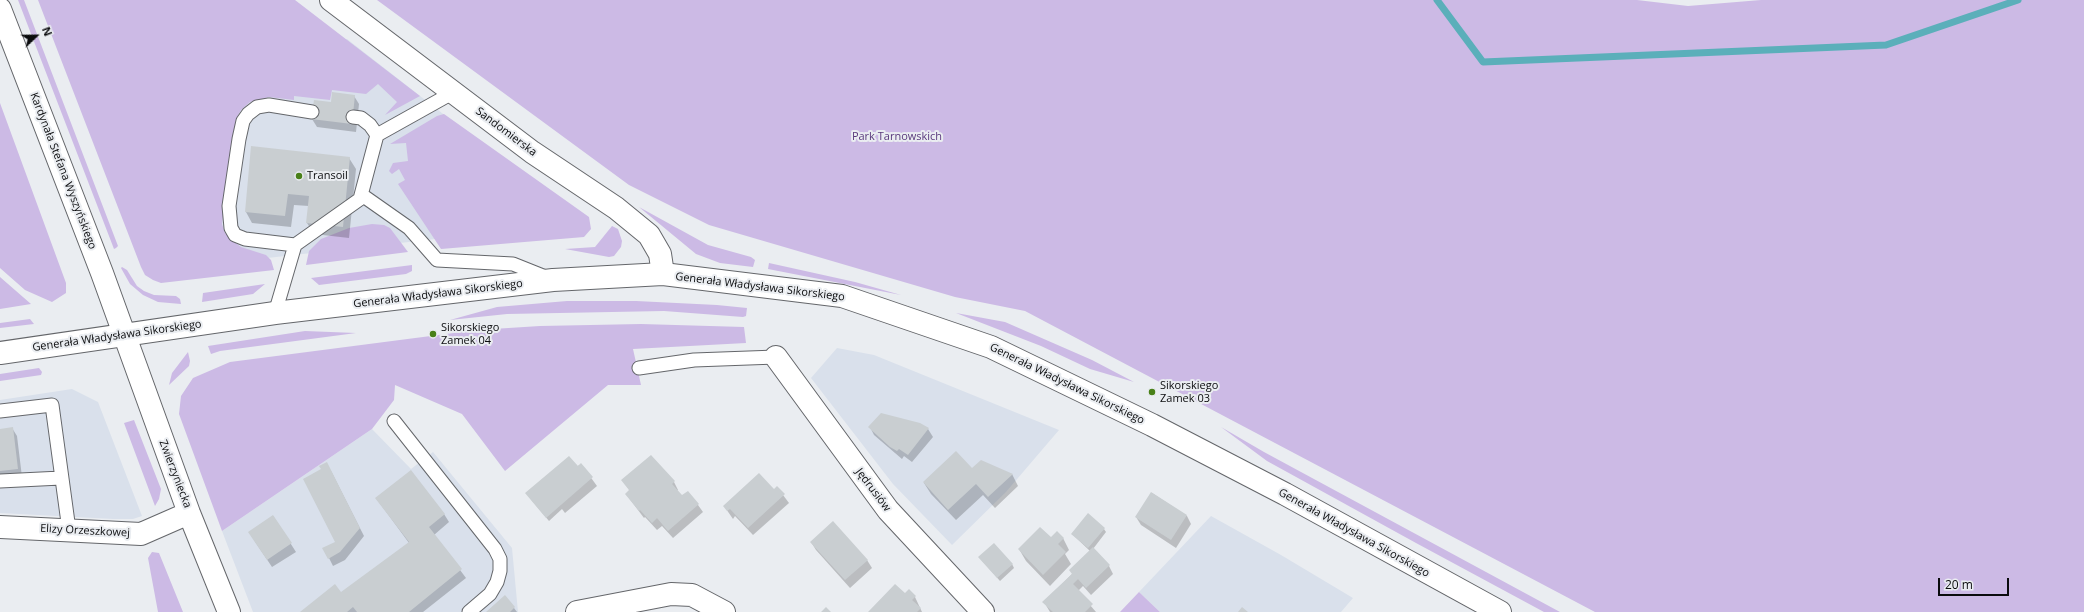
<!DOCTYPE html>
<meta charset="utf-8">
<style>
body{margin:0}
#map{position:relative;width:2084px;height:612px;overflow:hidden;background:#eaedf1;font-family:"Open Sans",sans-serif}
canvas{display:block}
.north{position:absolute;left:16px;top:16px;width:40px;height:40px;-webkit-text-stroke:3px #eaedf1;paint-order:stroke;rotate:68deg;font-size:11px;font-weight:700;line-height:16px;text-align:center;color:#0a0b0d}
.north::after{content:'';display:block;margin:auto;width:14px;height:18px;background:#0a0b0d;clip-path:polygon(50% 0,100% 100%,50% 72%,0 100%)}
.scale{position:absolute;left:1938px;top:578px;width:71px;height:18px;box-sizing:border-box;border:2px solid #0a0b0d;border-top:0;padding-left:5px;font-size:12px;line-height:14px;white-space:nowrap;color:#0a0b0d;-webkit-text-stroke:3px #eaedf1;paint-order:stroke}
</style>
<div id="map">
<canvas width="2084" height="612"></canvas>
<div class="north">N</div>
<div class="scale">20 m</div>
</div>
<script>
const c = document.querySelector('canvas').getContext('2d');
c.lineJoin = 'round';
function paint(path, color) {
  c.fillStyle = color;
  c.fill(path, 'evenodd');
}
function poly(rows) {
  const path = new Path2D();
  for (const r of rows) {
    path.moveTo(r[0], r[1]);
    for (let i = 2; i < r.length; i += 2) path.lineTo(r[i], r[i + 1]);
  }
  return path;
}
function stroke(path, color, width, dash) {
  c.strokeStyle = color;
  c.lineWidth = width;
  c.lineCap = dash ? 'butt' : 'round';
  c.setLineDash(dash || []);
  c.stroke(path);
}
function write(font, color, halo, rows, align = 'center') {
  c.font = font + ' "Open Sans",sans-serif';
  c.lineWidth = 4;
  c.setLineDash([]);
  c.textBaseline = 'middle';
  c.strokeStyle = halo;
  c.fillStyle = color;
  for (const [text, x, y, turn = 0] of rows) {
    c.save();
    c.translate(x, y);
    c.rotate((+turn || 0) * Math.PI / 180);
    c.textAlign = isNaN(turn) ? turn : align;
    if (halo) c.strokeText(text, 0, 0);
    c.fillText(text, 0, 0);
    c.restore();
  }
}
paint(poly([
 [347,39,565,209,559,225,179,268,223,84],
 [837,348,874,355,1059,430,1006,492,952,545,893,484,811,378],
 [72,389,98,402,142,516,133,519,113,519,0,513,0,400],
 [372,429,411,469,433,452,512,548,518,612,253,612,222,531],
 [1211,516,1281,555,1353,598,1341,612,1160,612,1139,592]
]), '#d9e0eb');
paint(poly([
 [18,0,24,0,118,246,116,248,114,249],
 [38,0,295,0,420,96,385,115,397,102,378,84,366,94,332,90,330,100,294,96,294,100,269,97,250,102,241,110,236,119,222,224,225,233,233,241,241,247,266,255,271,260,274,270,161,283,153,280,145,275,141,267],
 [377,0,1637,0,1688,6,1761,0,2084,0,2084,612,1595,612,1025,311,955,297,709,225,629,185],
 [0,103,66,283,66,293,52,302,25,290,0,268],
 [444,114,589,217,591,229,584,237,441,249,398,184,405,180,399,169,392,174,389,171,393,163,408,161,406,143,390,144,437,116],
 [639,207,708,245,751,257,755,260,753,267,720,263,696,254],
 [372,224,384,225,390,228,408,252,306,265,309,251,321,239,349,228],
 [612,226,618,229,622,241,621,247,614,256,609,257,565,249,595,247],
 [769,263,855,282,901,295,768,269],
 [412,265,412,271,406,274,319,285,311,278],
 [122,267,127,270,137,286,144,291,154,295,176,296,180,299,181,304,158,302,143,295,130,284,121,268],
 [0,277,31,304,0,309],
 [265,284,253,294,202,302,203,293],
 [567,301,636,301,717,305,747,308,746,316,743,317,664,311,507,314,450,320,497,307],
 [956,313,1005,322,1092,360,1134,382,1090,369,1041,346],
 [30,319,34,324,0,328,0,323],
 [641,324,744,327,746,343,633,349,641,385,608,385,505,471,462,414,395,385,394,400,372,429,222,531,179,414,181,396,193,378,230,362,477,330,540,326],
 [305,331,356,333,220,351,211,354,208,346],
 [188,352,190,361,189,366,169,385,172,373],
 [39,368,42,372,41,375,0,381,0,374],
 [134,420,161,489,159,499,155,506,124,423],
 [1221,427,1264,452,1560,612,1544,612,1416,543,1267,461],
 [152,552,159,553,183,612,158,612,148,558],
 [1139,592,1160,612,1120,612]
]), '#ccbae5');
paint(poly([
 [354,96,359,104,356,132,317,127,312,119,332,103],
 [349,158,356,169,349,238,314,234,307,223,309,206,294,205,291,227,252,223,246,212],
 [870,427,928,429,933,437,912,462,904,456,902,459,874,435],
 [12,428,17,436,22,477,0,480,0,430],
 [651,457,674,482,678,490,677,491,682,497,698,505,703,512,673,538,662,526,657,530,645,517,644,518,626,494,630,491,623,481],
 [581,464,597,486,565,513,562,509,549,521,529,497],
 [972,469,1012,474,1018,486,995,508,983,495,956,520,931,494,924,483],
 [331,471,364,536,345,560,333,566,329,558,337,542],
 [777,487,789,503,753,535,735,516,733,519,724,506,773,491],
 [1152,493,1187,516,1191,524,1176,548,1141,525,1136,517],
 [376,498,444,514,449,522,434,535,466,578,423,612,302,612,341,594,409,543],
 [273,516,296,552,272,567,254,540],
 [1104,529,1106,532,1093,549,1109,566,1113,574,1091,595,1083,586,1078,591,1096,612,1050,612,1044,602,1072,574,1090,551,1072,534],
 [1051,538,1063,538,1069,550,1065,554,1071,564,1050,586,1026,561,1019,549],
 [811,542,867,560,872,568,850,588,816,550],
 [979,557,1012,564,1014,568,1000,581],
 [909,590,915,597,922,612,869,612,905,594],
 [505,596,517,612,487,612]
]), '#0003');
stroke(poly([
 [1437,0,1483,62,1886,45,2018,0]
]), '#5bafba', 7);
paint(poly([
 [332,92,355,95,352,124,311,119,314,100,331,102],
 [251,146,350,157,343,227,306,223,309,196,288,194,285,216,245,212],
 [881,413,920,423,929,428,908,455,899,449,897,451,890,447,868,427],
 [13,427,18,469,0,471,0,429],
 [956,451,972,468,981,460,1013,474,988,497,976,484,948,510,923,482],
 [651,455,675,481,672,484,682,495,688,491,699,504,668,531,657,518,652,523,640,510,639,511,625,494,629,490,621,480],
 [569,456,578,466,581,463,593,477,546,518,525,493],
 [327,462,360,528,340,552,328,559,322,548,335,542,303,479,321,469,319,466],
 [411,470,445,514,429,527,462,569,409,612,357,612,353,607,347,612,300,612,335,584,341,592,409,542,375,498],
 [759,473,774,489,777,486,785,494,748,528,730,509,727,511,723,506],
 [1151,492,1187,515,1171,540,1135,517],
 [1088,513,1105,528,1088,548,1071,534],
 [273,515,292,543,267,560,248,532],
 [833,521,868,560,845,580,810,542],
 [1040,527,1051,537,1057,531,1064,538,1058,544,1066,552,1043,575,1018,549],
 [994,543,1013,564,997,578,978,557],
 [1093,547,1110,565,1086,588,1078,579,1073,584,1093,604,1085,612,1053,612,1042,602,1072,574,1069,570],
 [895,584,905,593,909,589,916,596,912,600,921,608,917,612,868,612],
 [505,595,515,607,510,612,486,612],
 [826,607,831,612,821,612],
 [1242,607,1248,612,1238,612]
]), '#c9ced1');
const service = poly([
 [353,117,361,118,370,125,377,135],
 [362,195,409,228,437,260,513,264,548,278],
 [295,245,245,239,235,235,231,228,229,206,239,139,243,121,248,114,257,107,269,105,312,112],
 [275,313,295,245,360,199,377,135,454,92],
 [639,368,694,360,776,357],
 [0,411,52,405,69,530],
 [394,421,495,549,500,559,500,571,497,582,490,594,469,612],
 [0,481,61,478]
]);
const minor = poly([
 [331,0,532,152,616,208,649,235,660,254,663,274],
 [0,9,102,273,189,513,229,612],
 [776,357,888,510,983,612],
 [0,527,141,534,189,513],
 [577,612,671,594,692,595,724,612]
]);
const tertiary = poly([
 [0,353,275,313,553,280,663,274,842,296,991,347,1152,425,1285,494,1500,612]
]);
stroke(service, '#64666a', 15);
stroke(minor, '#64666a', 24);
stroke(tertiary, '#64666a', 24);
stroke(service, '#fff', 13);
stroke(minor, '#fff', 22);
stroke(tertiary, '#fff', 22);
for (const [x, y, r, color] of [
 [299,176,4,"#498018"],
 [433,334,4,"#498018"],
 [1152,392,4,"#498018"]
]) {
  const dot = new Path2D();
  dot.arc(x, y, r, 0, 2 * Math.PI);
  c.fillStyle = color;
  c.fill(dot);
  stroke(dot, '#eaedf1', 1.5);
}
write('11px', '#0a0b0d', '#eaedf1', [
 ["Sandomierska",506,132,37],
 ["Kardynała Stefana Wyszyńskiego",63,171,69],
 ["Generała Władysława Sikorskiego",760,287,7],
 ["Generała Władysława Sikorskiego",438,294,-7],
 ["Generała Władysława Sikorskiego",117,336,-8],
 ["Generała Władysława Sikorskiego",1067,384,26],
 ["Zwierzyniecka",175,474,69],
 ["Jędrusiów",873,490,53],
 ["Elizy Orzeszkowej",85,531,3],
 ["Generała Władysława Sikorskiego",1354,533,29]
]);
write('11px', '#59397c', '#eaedf1', [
 ["Park Tarnowskich",897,137]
]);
write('11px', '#0a0b0d', '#eaedf1', [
 ["Transoil",307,176],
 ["Sikorskiego",441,328],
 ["Zamek 04",441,341],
 ["Sikorskiego",1160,386],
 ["Zamek 03",1160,399]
], 'left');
</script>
